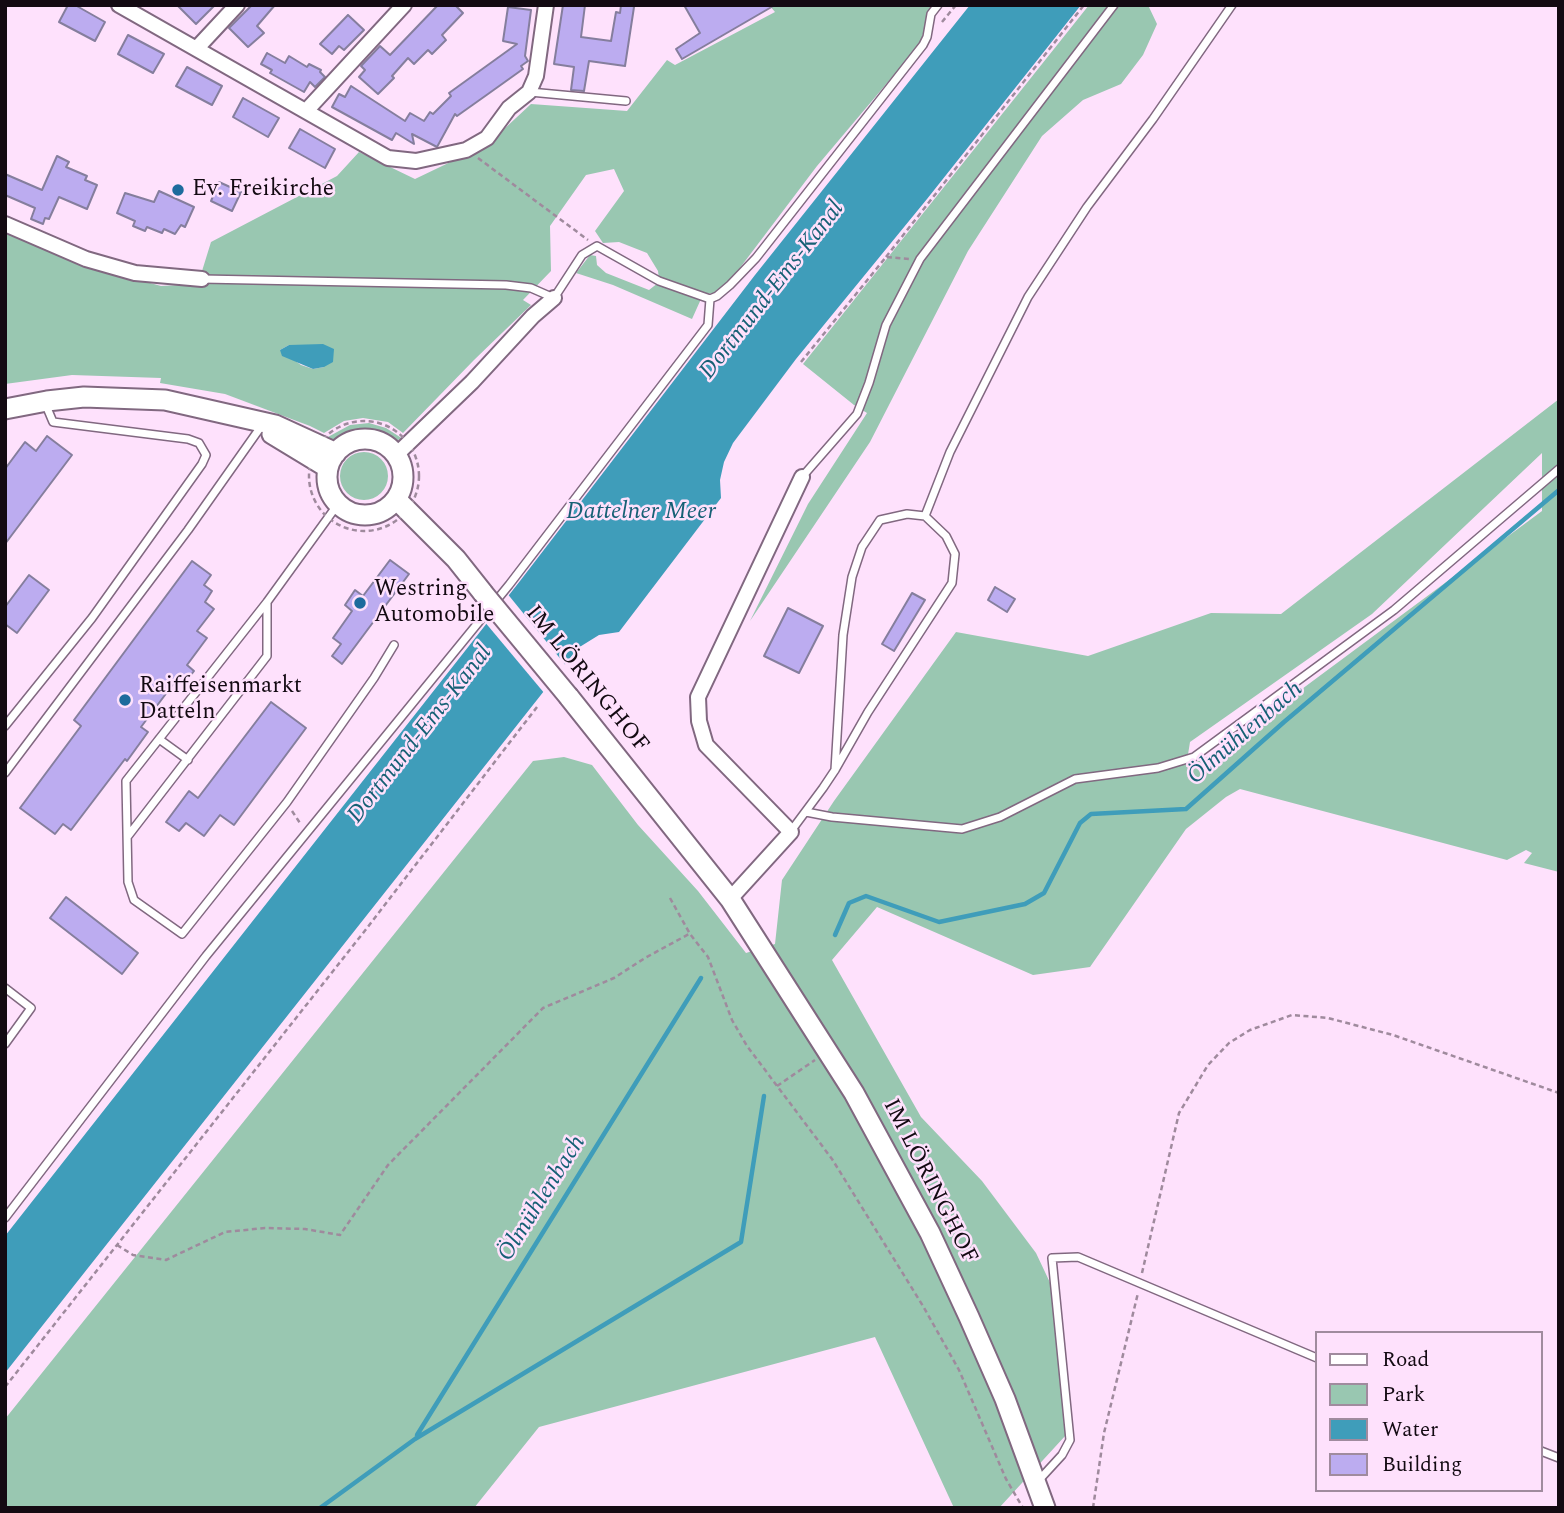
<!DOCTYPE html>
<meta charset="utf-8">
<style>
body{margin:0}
#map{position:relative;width:1564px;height:1513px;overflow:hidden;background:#fee1fc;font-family:Spectral,serif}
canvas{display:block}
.frame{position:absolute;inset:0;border:7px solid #130a12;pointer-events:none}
.legend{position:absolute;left:1315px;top:1331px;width:228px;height:161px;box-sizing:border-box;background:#fee1fc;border:2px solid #a08b9e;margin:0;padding:9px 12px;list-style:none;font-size:21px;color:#130a12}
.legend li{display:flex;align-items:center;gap:14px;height:35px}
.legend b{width:35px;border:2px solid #a08b9e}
</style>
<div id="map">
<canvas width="1564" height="1513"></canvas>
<div class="frame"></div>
<ul class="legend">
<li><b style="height:9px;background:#fff"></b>Road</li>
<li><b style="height:19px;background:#99c7b1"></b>Park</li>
<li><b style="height:19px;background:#3f9dba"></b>Water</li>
<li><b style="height:19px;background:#bcacf0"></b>Building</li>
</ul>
</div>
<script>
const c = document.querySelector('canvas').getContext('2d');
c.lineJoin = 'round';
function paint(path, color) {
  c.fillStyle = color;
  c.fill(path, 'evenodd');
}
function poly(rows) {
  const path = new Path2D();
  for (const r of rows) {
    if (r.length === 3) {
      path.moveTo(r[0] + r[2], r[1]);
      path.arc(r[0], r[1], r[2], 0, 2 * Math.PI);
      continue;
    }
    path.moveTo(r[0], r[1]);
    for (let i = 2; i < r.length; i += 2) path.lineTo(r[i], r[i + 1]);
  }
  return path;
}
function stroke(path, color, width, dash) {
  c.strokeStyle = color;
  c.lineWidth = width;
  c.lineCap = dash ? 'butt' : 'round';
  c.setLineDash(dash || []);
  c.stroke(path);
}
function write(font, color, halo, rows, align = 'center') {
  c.font = font + ' Spectral,serif';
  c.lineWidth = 5;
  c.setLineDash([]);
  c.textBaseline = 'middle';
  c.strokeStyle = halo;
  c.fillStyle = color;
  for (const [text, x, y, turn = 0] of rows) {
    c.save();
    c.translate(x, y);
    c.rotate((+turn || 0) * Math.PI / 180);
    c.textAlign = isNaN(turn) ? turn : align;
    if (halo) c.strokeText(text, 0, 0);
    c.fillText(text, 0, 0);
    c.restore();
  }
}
paint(poly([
 [769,5,933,5,930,10,920,44,817,166,730,281,716,293,706,294,659,279,658,271,647,253,619,242,603,243,595,231,624,191,614,169,586,175,550,226,551,271,523,300,531,305,474,360,403,433,388,422,363,418,344,421,324,433,310,426,225,394,160,383,161,378,72,375,5,384,5,233,75,262,161,286,198,284,211,242,337,176,359,152,415,179,488,144,531,104,627,111,667,60,675,65,775,12],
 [289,345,324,367,313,369,301,365,280,350],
 [1089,5,1148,5,1157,24,1143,55,1121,84,1083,100,1042,136,968,251,870,442,750,621,808,504,867,413,854,405,803,364],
 [590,255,596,256,597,265,606,273,649,290,658,283,701,299,692,319,613,285,576,273],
 [1559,399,1559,872,1524,863,1532,853,1526,850,1507,860,1240,789,1226,797,1186,829,1090,967,1033,975,877,907,832,960,921,1117,982,1181,1036,1253,1053,1289,1066,1435,999,1508,954,1508,875,1337,539,1427,474,1508,5,1508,5,1419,533,761,564,757,592,765,638,825,698,891,746,953,775,944,782,880,834,801,956,632,1088,656,1211,613,1281,614],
 [1542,453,1542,511,1217,752,1186,767,1190,742,1372,614],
 [369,423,386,428,403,439,391,441,381,434,368,431,350,434,334,440,326,438,350,425],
 [364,476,24]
]), '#99c7b1');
paint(poly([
 [970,5,1081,5,927,199,796,359,733,443,724,462,720,480,721,498,619,632,599,635,578,648,5,1373,5,1236,520,581,755,275],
 [323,344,334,349,333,362,324,367,313,369,282,356,280,350,289,345]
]), '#3f9dba');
paint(poly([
 [506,592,567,667,545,694,484,621]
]), '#fee1fc');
stroke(poly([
 [835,935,849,903,866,896,939,922,1025,904,1044,893,1080,823,1091,814,1186,809,1284,722,1559,490],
 [417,1435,701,978],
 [320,1508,415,1439,741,1242,764,1096]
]), '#3f9dba', 4.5);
const building = poly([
 [68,5,75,5,105,22,95,41,59,22,68,5],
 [177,5,215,5,196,24,177,5],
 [252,5,275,5,257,26,264,33,248,47,229,28,252,5],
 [438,5,455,5,463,13,442,35,446,40,432,54,428,50,414,64,408,58,392,76,394,78,378,94,359,77,365,70,361,66,380,46,390,55,438,5],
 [563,5,585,5,581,37,611,41,616,12,620,13,621,5,632,5,634,7,625,66,589,61,584,91,571,90,574,67,554,64,563,5],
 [684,5,775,5,682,59,676,49,700,33,684,5],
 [508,7,531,10,525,56,528,61,521,66,523,69,488,94,457,116,455,114,437,147,412,134,414,144,396,133,392,140,332,107,339,94,345,97,351,86,405,121,410,113,424,121,430,112,433,114,451,96,449,93,517,44,503,41,508,7],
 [348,15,364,30,344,50,339,46,332,54,320,44,348,15],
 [128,35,164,54,153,73,118,54,128,35],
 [267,53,285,63,289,56,307,67,309,64,321,70,320,72,325,77,315,87,310,82,304,92,270,73,272,70,261,64,267,53],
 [187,67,222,86,212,105,176,86,187,67],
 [243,98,279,118,268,137,233,117,243,98],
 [300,129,335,149,325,168,289,148,300,129],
 [57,156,69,162,66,167,87,176,85,180,97,185,87,209,59,197,49,219,45,218,43,224,31,219,35,208,5,195,5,174,42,190,57,156],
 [219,182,241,192,232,211,211,201,219,182],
 [159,191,194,207,185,227,181,225,175,234,164,229,162,233,147,227,145,231,133,226,135,221,117,213,125,193,154,202,159,191],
 [47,436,72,455,5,544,5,469,25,442,36,451,47,436],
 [390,560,409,574,342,664,332,656,341,644,333,638,352,611,345,605,355,590,363,596,390,560],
 [192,561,211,575,204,585,212,591,205,602,214,609,197,631,207,638,187,665,194,671,187,680,180,675,141,727,148,732,127,761,125,759,71,830,63,824,55,834,20,808,81,726,74,720,192,561],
 [29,575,49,590,17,633,5,624,5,607,29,575],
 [995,587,1015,599,1007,612,988,600,995,587],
 [912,593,925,600,894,651,882,644,912,593],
 [788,608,823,626,799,673,764,656,788,608],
 [271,702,306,728,234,825,220,815,204,836,186,823,179,831,166,822,189,791,198,798,271,702],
 [66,897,138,953,122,974,50,918,66,897]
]);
paint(building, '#bcacf0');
stroke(building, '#857e9d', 2);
const lane = poly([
 [530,92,626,101],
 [202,279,506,285,531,288,554,298,582,255,597,246,659,281,710,299,717,296,730,285,756,258,923,45,927,37,931,14,938,5],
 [802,477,857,414,869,383,886,325,920,259,1114,5],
 [338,504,267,602,126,781,128,882,134,900,182,934,287,802,374,678,394,645],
 [925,516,950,452,1028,297,1087,207,1153,119,1232,5],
 [5,726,92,618,202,464,206,455,199,443,188,439,53,422,45,403],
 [159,739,188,760],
 [5,773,188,530,260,428],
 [806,812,832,817,962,829,1000,817,1075,779,1158,768,1194,757,1394,610,1559,469],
 [791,831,823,788,835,770,868,712,952,583,955,554,946,536,925,516,907,514,880,520,862,547,852,577,843,635,835,770],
 [128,836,267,656,267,602],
 [5,988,31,1008,5,1044],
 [5,1218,206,956,509,585,708,325,710,299],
 [1541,1451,1559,1458],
 [1039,1480,1062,1455,1070,1440,1052,1258,1078,1257,1317,1358]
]);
const street = poly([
 [119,5,388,158,416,161,466,150,487,138,509,108,529,92,536,76,546,5],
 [197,48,237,5],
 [306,111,404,5],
 [5,224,86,259,135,273,202,279],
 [396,455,472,382,533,316,554,298],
 [730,899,791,832,706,745,699,721,698,697,802,477]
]);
const secondary = poly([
 [5,409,47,401,84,397,165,400,275,425,336,453],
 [272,434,328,468],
 [365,477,38],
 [396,499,456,559,483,593],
 [569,697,730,899,854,1093,930,1233,969,1317,1005,1399,1045,1508]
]);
stroke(lane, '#816880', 10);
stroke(street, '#816880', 18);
stroke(secondary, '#816880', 23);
stroke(poly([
 [942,22,956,5],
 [478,158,588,240],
 [886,257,1084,5],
 [801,362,886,257,910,259],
 [364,476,55],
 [292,811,300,823],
 [670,898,690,934,708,957,732,1020,747,1046,832,1159,923,1306,959,1370,1006,1479,1023,1508],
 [777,1086,815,1060],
 [117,1245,133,1255,166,1260,225,1232,265,1228,305,1229,340,1235,388,1165,543,1008,614,978,645,958,689,934],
 [1142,1273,1179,1113,1208,1065,1229,1043,1250,1030,1292,1015,1328,1018,1393,1035,1559,1093],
 [5,1387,367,928,537,707],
 [1093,1508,1104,1433,1138,1293]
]), '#9f8a9d', 2.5, [5, 3.5]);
stroke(lane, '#fff', 7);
stroke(street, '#fff', 14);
stroke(secondary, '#fff', 19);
const secondaryBridge = poly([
 [483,593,569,697]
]);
stroke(secondaryBridge, '#816880', 23, []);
stroke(secondaryBridge, '#fff', 19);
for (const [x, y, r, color] of [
 [178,190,7,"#1d6b9d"],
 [360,603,7,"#1d6b9d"],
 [125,700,7,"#1d6b9d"]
]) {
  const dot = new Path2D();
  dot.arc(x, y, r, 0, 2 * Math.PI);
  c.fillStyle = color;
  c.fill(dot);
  stroke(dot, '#fee1fc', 2.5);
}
write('23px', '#130a12', '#fee1fc', [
 ["Ev. Freikirche",192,190],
 ["Westring",374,590],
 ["Automobile",374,616],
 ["Raiffeisenmarkt",139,687],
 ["Datteln",139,713]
], 'left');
write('23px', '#130a12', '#fee1fc', [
 ["IM LÖRINGHOF",586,680,51],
 ["IM LÖRINGHOF",929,1182,63]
]);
write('italic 24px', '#166075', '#fee1fc', [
 ["Dortmund-Ems-Kanal",773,291,-52],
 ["Dattelner Meer",641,513],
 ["Ölmühlenbach",1246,734,-41],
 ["Dortmund-Ems-Kanal",421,735,-52],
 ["Ölmühlenbach",543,1199,-58]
]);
</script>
